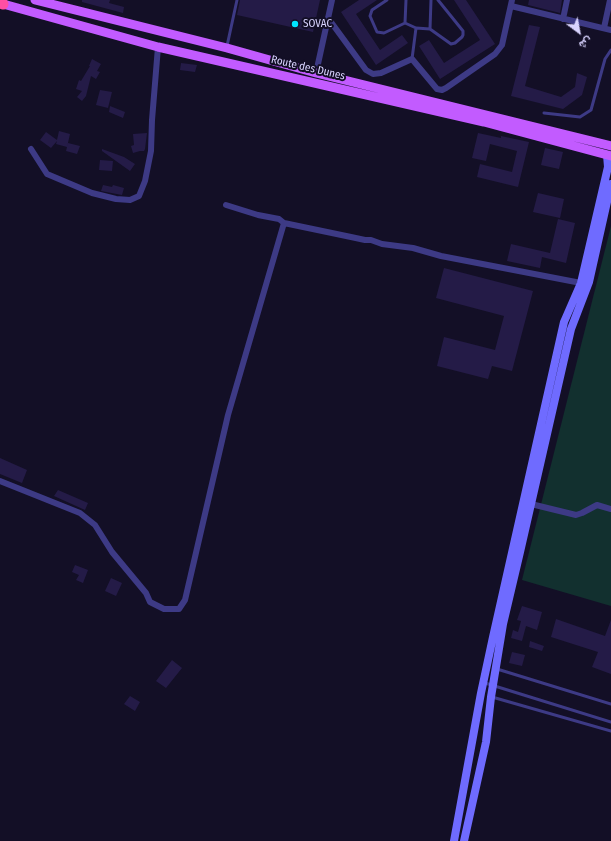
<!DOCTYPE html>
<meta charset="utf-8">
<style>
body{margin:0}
#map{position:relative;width:611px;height:841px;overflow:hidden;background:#130f26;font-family:"Fira Sans Condensed",Vazirmatn,sans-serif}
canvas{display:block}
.north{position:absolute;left:559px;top:12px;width:40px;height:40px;-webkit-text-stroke:3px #130f26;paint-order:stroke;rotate:148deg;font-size:11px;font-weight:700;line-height:16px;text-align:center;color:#d9d4ff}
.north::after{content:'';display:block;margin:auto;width:14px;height:18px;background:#d9d4ff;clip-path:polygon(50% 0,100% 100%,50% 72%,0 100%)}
</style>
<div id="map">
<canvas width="611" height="841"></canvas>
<div class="north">ش</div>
</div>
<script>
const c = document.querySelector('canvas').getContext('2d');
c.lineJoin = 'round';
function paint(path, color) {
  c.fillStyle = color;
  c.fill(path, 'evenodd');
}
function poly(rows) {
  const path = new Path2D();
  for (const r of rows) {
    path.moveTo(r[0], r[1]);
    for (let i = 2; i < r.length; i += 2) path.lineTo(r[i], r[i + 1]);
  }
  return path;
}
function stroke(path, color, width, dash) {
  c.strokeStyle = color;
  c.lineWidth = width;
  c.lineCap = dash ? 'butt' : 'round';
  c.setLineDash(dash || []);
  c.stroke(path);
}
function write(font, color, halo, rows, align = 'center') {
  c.font = font + ' "Fira Sans Condensed",sans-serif';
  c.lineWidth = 4;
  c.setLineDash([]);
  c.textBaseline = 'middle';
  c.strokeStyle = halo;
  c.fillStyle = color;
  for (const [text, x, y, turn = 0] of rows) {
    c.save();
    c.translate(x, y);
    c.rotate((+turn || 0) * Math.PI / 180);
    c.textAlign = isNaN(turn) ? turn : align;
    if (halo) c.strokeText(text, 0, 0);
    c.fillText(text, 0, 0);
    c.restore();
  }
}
paint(poly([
 [611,226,611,606,522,580]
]), '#12302f');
paint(poly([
 [82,0,110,0,109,3,124,7,123,13,82,2],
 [240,0,320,0,313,32,237,15],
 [359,0,377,0,356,14,380,50,402,35,408,43,376,65,341,12],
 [454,0,466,0,495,44,440,79,419,46,429,40,444,63,480,40],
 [529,0,562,0,560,13,528,5],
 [529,25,540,27,525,86,561,97,575,87,577,73,587,77,582,95,563,109,511,96],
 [92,59,101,64,97,71,100,72,96,79,91,76,86,96,82,101,77,97,82,91,76,89,79,80,81,81,90,66,89,66],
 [181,63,197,65,195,72,180,70],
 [100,90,112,92,108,108,96,105],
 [110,106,125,112,123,118,109,112],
 [59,131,70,134,67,147,56,144,57,141,51,148,40,140,46,132,57,140],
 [147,133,145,149,144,151,140,151,133,153,131,146,134,145,133,134],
 [478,133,501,138,501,136,529,142,518,187,477,177,480,164,512,172,517,151,490,144,486,161,472,158],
 [68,143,80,146,77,154,66,151],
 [545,148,563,152,559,169,541,165],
 [102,149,124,157,135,164,130,171,102,151],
 [100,160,113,161,112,171,99,170],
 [103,185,112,187,113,185,124,188,122,195,101,191],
 [538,193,564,199,560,218,533,212],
 [558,219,575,223,566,263,542,257,540,268,507,261,511,244,550,253],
 [444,268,533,291,512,371,492,366,488,379,437,366,444,337,495,350,504,316,436,298],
 [0,458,27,470,22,483,0,474],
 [58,490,88,503,85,510,54,496],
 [75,565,88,570,83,583,76,580,79,575,72,572],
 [111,578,122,583,116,596,105,591],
 [522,606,542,612,537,630,526,626,522,641,511,638,513,630,518,632,521,621,517,620],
 [556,619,605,636,611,620,611,674,592,667,598,652,551,637],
 [530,641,544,646,542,651,529,647],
 [512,652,525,655,522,666,509,663],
 [172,660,182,668,166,688,156,681],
 [130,696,140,702,135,711,124,704]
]), '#241b47');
stroke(poly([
 [387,0,372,10,370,16,377,32,384,33,405,23,416,28,412,59],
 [405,23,406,0],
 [416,28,430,29,451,44,455,43,462,37,463,35,463,31,438,0],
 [430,29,431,0],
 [227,46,237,0],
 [544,113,580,117,591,110,605,59,611,50],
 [497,669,611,704],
 [485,683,611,722],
 [492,697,611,731]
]), '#3d3a85', 3);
stroke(poly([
 [511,6,611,30],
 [328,18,366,70,373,74,381,73,412,59,437,89,442,90,446,88,495,54,502,45,512,0],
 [563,19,567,0],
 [604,28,610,0],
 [316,73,332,0],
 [31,149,47,174,92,193,116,199,130,200,139,196,145,181,151,151,152,120,158,47],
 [226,205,258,215,279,219,284,223,351,237,365,240,371,240,382,244,413,248,441,256,581,283],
 [0,481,80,513,95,525,112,552,146,593,150,602,164,609,179,609,185,600,228,415,284,223],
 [531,504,576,515,582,513,597,505,611,509]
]), '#3d3a85', 6);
stroke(poly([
 [454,841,481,693,493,637,564,322,581,283,608,167,607,155],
 [464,841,486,742,491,697,503,624,520,552,571,329,589,282,611,184]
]), '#6f6bff', 8);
stroke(poly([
 [35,0,227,48,316,73,611,146],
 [3,4,158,47,484,122,611,156]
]), '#c25bff', 9);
stroke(poly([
 [0,3,3,4]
]), '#ff4fa3', 11);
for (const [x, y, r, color] of [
 [295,24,4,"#00e5ff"]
]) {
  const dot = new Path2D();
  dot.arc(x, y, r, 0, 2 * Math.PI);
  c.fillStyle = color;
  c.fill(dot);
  stroke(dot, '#130f26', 1.5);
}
write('11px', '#d9d4ff', '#130f26', [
 ["SOVAC",303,24]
], 'left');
write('11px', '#d9d4ff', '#130f26', [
 ["Route des Dunes",308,68,13]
]);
</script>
